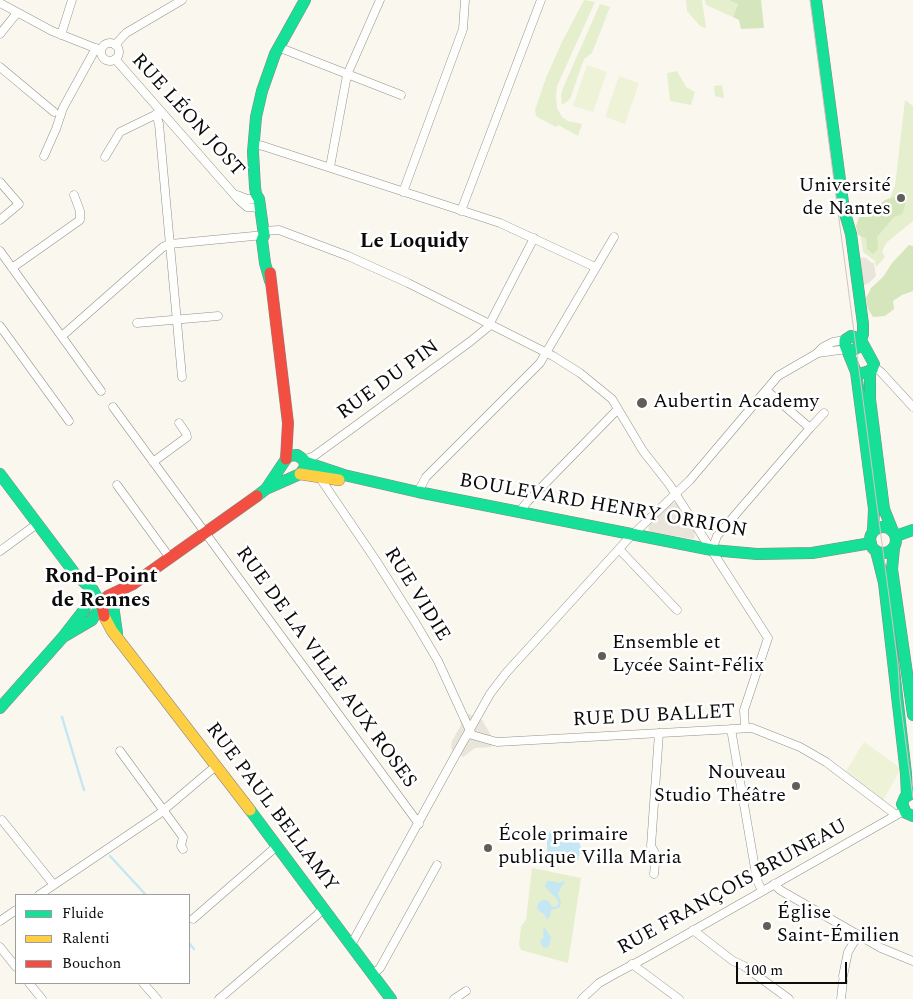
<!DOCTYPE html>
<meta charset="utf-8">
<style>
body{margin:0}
#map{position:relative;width:913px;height:999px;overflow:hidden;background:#faf7ee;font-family:Spectral,serif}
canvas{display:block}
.legend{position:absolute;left:15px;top:894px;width:175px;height:90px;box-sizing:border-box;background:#fff;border:1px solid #9d9d9d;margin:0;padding:6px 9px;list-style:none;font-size:15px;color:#0b0b0b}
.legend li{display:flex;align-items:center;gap:10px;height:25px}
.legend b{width:25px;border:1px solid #9d9d9d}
.scale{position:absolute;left:736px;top:962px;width:111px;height:22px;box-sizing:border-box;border:2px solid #0b0b0b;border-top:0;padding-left:6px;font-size:15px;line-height:18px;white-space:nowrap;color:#0b0b0b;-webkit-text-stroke:4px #fff;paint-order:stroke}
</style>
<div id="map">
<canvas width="913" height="999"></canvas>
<ul class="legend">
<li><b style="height:6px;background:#16e098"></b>Fluide</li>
<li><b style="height:6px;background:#ffcf43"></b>Ralenti</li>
<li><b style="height:6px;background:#f24e42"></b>Bouchon</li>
</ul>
<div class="scale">100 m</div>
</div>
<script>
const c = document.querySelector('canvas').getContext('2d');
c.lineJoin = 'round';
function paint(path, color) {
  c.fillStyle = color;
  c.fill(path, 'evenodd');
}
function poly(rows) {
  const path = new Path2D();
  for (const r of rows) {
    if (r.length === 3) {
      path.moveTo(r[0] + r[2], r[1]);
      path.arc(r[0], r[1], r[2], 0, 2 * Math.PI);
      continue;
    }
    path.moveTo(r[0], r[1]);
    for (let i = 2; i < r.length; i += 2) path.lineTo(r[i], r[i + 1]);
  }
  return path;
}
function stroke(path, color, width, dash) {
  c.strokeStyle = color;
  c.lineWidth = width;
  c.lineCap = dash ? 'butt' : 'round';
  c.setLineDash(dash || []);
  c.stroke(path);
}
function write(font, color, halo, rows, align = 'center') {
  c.font = font + ' Spectral,serif';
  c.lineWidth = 5;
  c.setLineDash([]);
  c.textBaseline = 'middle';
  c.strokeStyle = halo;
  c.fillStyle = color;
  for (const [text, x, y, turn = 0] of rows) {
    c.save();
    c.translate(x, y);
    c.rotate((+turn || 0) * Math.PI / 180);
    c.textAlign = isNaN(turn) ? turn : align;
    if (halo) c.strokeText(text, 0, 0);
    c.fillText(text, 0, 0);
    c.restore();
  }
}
paint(poly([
 [584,0,595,2,557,86,556,96,557,108,562,117,568,121,582,124,578,136,558,125,556,127,539,118,536,116,535,110,546,78,562,42],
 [686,0,702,0,706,28,700,26,687,11],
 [705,0,728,0,738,4,733,17,706,5],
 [600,4,610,7,592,53,584,59,570,99,562,105,561,95,563,88],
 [677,71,686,87,695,92,691,105,670,101,667,73],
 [722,85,724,98,715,96,714,86],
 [905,100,913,106,913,221,886,243,882,252,885,257,876,267,875,261,863,252,860,231,882,217,895,186],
 [532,868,581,878,568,963,521,950,519,945,521,926,526,920]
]), '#e5efce');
paint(poly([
 [728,0,761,0,764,28,741,29,739,20,733,17,738,4],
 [897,196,907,199,902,214,894,217,877,237,878,249,873,254,867,249,866,238,858,235,856,226,859,217,869,217,876,207,885,200],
 [909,245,913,246,913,291,902,295,893,301,894,309,885,316,873,317,868,309,866,298,871,288,883,277,892,263]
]), '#d6e6bc');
paint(poly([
 [587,65,607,72,593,112,573,106],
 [619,76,639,83,625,124,605,117],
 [864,742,898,766,899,772,883,800,846,771]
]), '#eef3d8');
paint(poly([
 [858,257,866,258,872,263,874,263,876,276,869,283,861,287],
 [670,502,676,503,694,530,695,537,693,539,651,532,649,530,648,525],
 [469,714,482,720,491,735,492,747,475,748,463,757,454,753,451,748,452,741,461,725,460,718]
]), '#eae5da');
paint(poly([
 [551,830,554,830,563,838,574,838,579,841,581,848,578,860,570,863,547,857,547,835],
 [547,881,552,881,559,883,564,881,564,883,558,893,561,903,559,908,551,910,550,916,547,920,545,915,538,910,537,907,539,902,543,900,547,900,553,907,557,906,558,904,557,899,545,887],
 [544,927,551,937,550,944,547,948,543,947,540,941,544,937,543,930]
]), '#c5e7f4');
stroke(poly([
 [62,717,84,790],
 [110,856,146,895],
 [189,943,194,949]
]), '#c5e7f4', 2.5);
const street = poly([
 [0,3,52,31,100,50],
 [0,34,17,13],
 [61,35,72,0],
 [110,52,9],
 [115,45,126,33,182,0],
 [278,47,401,95],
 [115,59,239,200,247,207,260,208],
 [0,67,54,112],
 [156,114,159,124,182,377],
 [254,144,263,146,500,223,595,267],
 [44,156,56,129,63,108,96,48],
 [105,157,120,132,159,113],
 [330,167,347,75,380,0],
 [0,182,19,204,0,220],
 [403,192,463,29,465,0],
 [237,195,247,199,259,199],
 [461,211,541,0],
 [263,231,279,230,348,256,408,283,553,356,580,373,612,399,643,451,669,484,768,638,744,710,745,728],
 [0,251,101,391],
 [12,268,80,220,80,211,74,195],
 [137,323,218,316],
 [0,326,69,421],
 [62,336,163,247,170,244,264,235],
 [818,353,847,349],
 [874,367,881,372,913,407],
 [113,407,419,824],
 [810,428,824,413],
 [304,460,314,456,354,427,471,341,488,327,534,238],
 [153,462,187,437,186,433,179,423],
 [320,478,375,559,415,622,438,661,472,735,497,742,752,728,800,747,826,762,896,815],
 [117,485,170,558],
 [418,492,426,477,540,363,614,237],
 [519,512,528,501,618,409],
 [619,549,677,610],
 [712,550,717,536,810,428,766,390],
 [0,551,37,524],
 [731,729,757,880,762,891],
 [120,751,183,837,181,846,183,849],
 [2,820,54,885],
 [654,874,656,855,651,846,659,733],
 [774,884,780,890,881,948,913,961],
 [39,895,159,814,217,765],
 [193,919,277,846],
 [0,921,16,910],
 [693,930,733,961,744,966,789,999],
 [351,945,455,756,490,694,506,673,628,539,690,480,778,376,816,354,823,347,833,342,845,340],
 [0,947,16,967],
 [632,964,679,999],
 [373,974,380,968,437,865],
 [843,976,848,952,858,935],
 [29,983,42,999],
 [143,983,157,999],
 [219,999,317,915,323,908],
 [454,999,466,991],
 [582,999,599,983,615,974,645,958,900,813],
 [841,999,843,981]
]);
const fast = poly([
 [816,0,844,210,851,234,863,324,863,334,859,347,853,350,847,349],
 [270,281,265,263,262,240,264,235,259,199,256,194,255,187,253,152,256,117,262,91,275,54,305,0],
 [861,339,851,336,845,340,845,345,856,372,874,509,873,531],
 [862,342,874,364,872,370,863,373],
 [870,371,870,399,884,509,892,529],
 [305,462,344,475,418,492,712,550,757,554,812,553,871,543],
 [0,474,76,575,93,590,98,600,98,610,92,620,63,637],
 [257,496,266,489,300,474,305,467,304,460,297,455,288,456,266,489],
 [883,540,13],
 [896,536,913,530],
 [894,548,892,569,913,715],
 [876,551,884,583,906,774,907,796],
 [114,612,117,633],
 [0,708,63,637,84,610,88,600,95,598,105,599,112,602,115,606],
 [913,793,905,797,902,804,906,813,913,816],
 [250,810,391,999]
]);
const slow = poly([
 [300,474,339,480],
 [104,616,112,631,250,810]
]);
const jam = poly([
 [270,273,288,423,286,459],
 [104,616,102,606,108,596,133,584,257,496]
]);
stroke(street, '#93918d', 9);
stroke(fast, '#898884', 12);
stroke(slow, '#898884', 12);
stroke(jam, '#898884', 12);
stroke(street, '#fefefc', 8);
stroke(fast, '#16e098', 11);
stroke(slow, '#ffcf43', 11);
stroke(jam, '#f24e42', 11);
stroke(poly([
 [810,0,898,664,900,699,913,798]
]), '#d5c3c4', 1);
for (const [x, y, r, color] of [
 [901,198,5,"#5f5e5a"],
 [642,403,6,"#5f5e5a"],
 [602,656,5,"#5f5e5a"],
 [796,786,5,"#5f5e5a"],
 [488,848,5,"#5f5e5a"],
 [767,926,5,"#5f5e5a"]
]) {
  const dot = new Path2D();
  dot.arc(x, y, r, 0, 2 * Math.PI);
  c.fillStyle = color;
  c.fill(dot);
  stroke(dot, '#fff', 2);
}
write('20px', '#0b0b0b', '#fff', [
 ["RUE LÉON JOST",187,116,48],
 ["RUE DU PIN",389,381,-36],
 ["BOULEVARD HENRY ORRION",603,507,10],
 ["RUE VIDIE",416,595,58],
 ["RUE DE LA VILLE AUX ROSES",325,668,54],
 ["RUE DU BALLET",654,717,-3],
 ["RUE PAUL BELLAMY",271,808,53],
 ["RUE FRANÇOIS BRUNEAU",733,888,-29]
]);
write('20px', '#0b0b0b', '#fff', [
 ["Université",891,187,"right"],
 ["de Nantes",891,210,"right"],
 ["Aubertin Academy",653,403],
 ["Ensemble et",612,644],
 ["Lycée Saint-Félix",612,667],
 ["Nouveau",786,774,"right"],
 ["Studio Théâtre",786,797,"right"],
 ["École primaire",498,836],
 ["publique Villa Maria",498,859],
 ["Église",777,914],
 ["Saint-Émilien",777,937]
], 'left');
write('bold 21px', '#0b0b0b', '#fff', [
 ["Le Loquidy",414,243],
 ["Rond-Point",101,578],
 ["de Rennes",101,602]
]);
</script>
